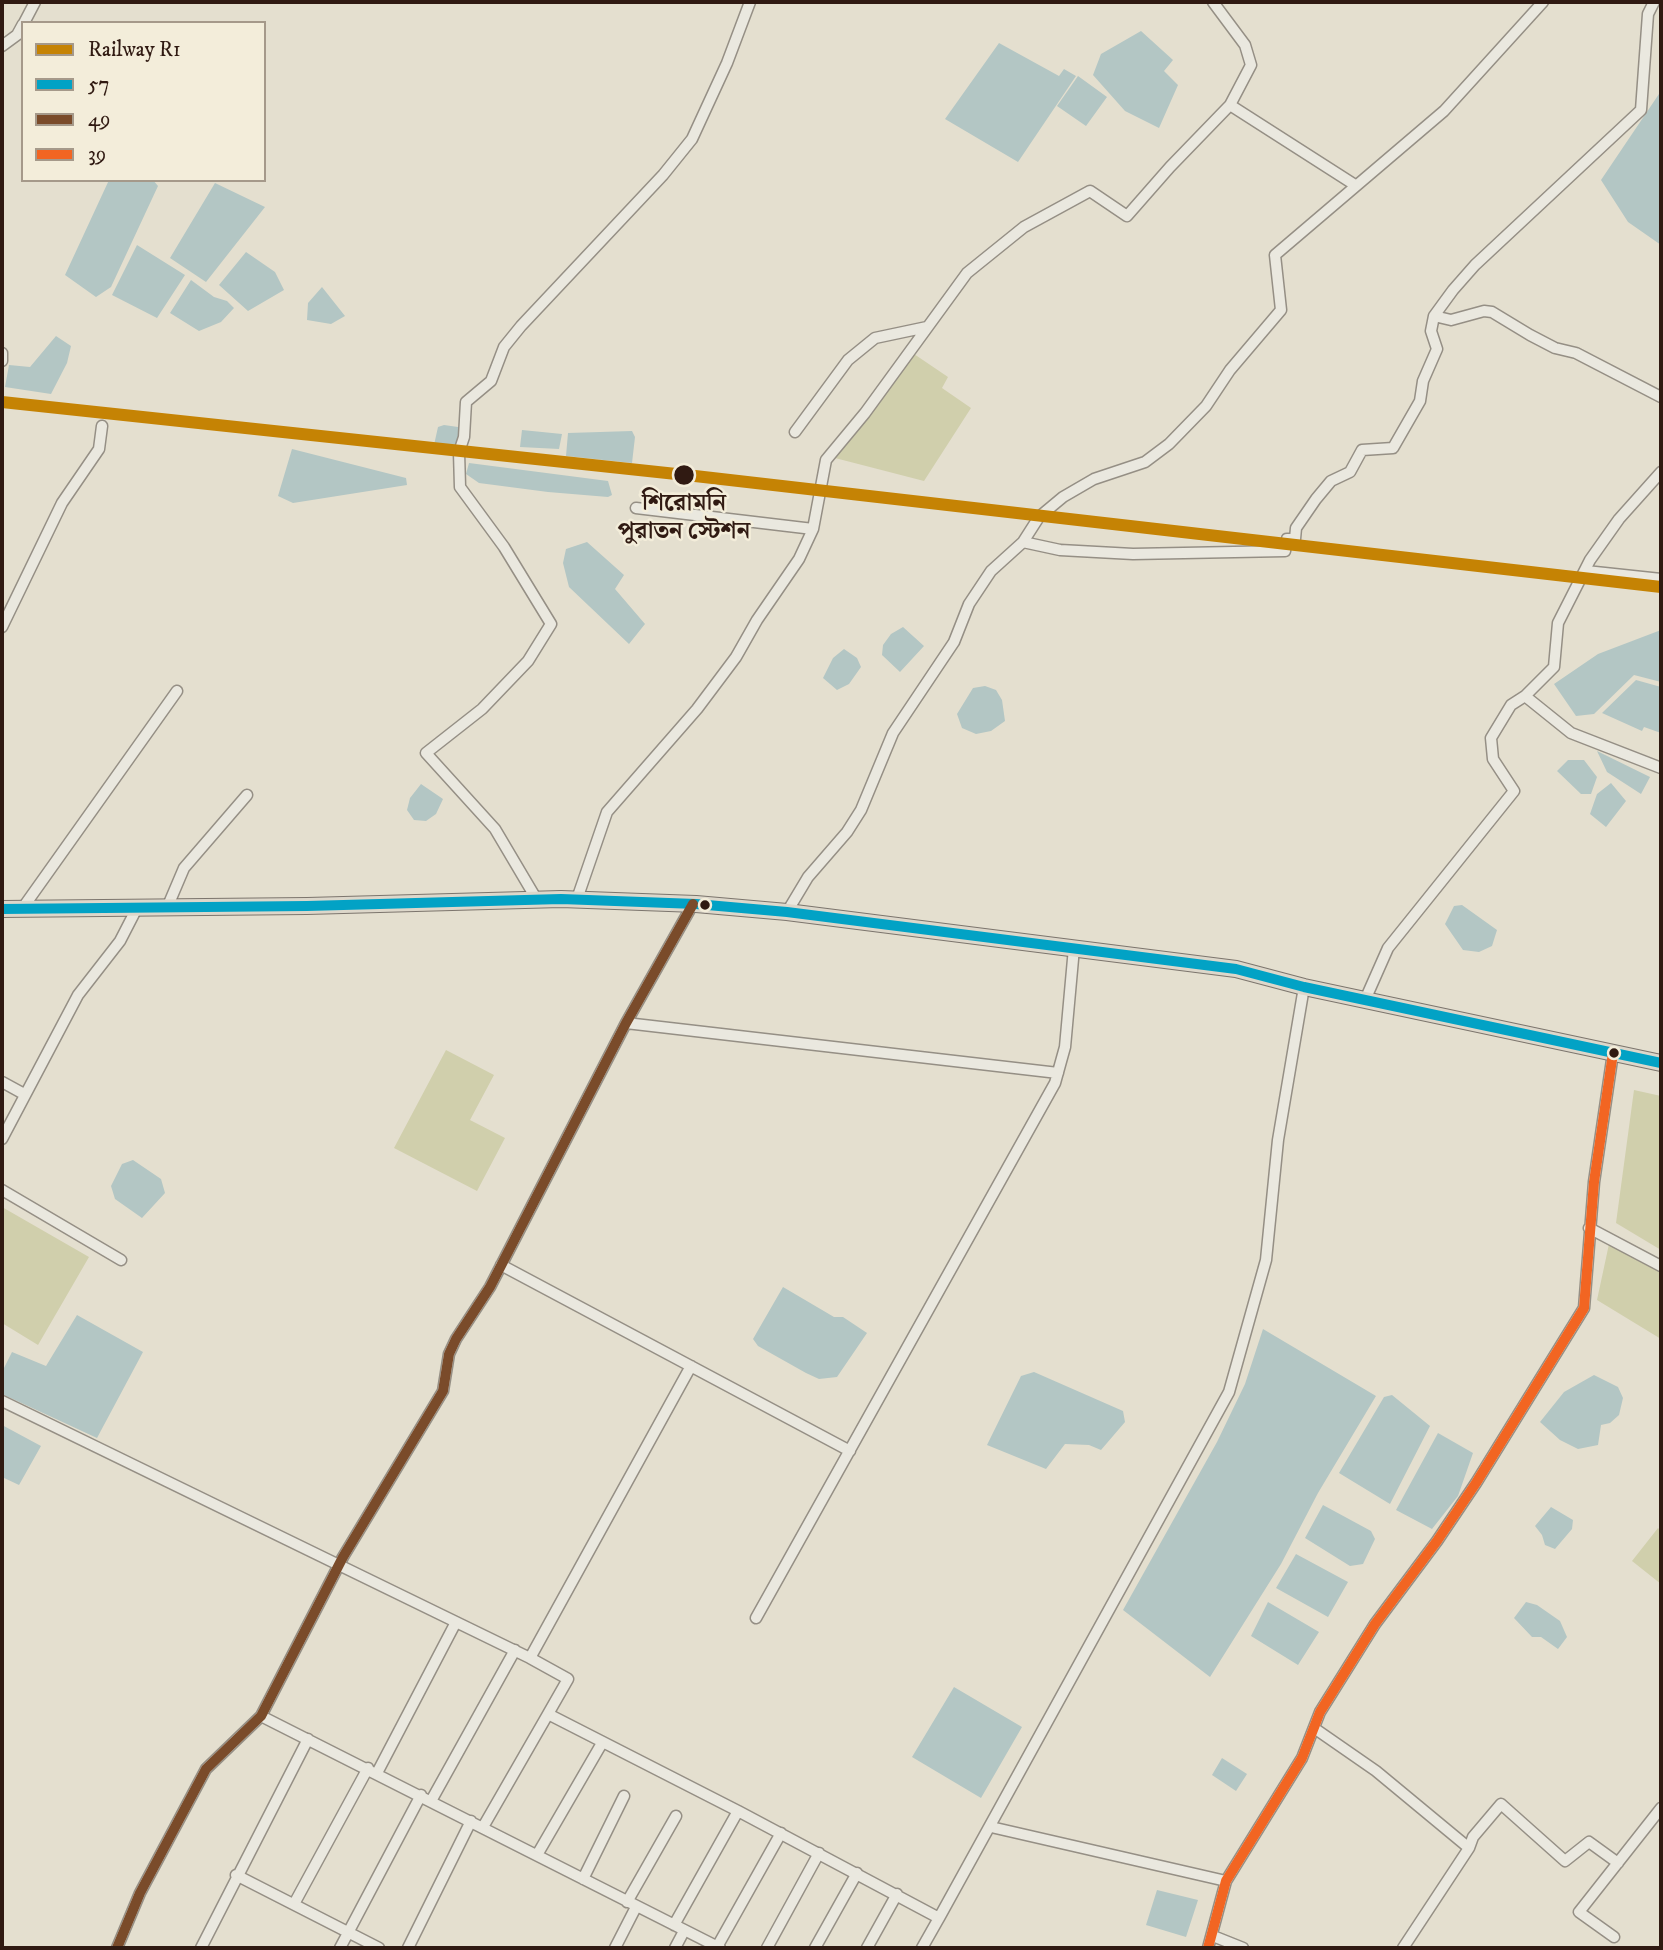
<!DOCTYPE html>
<meta charset="utf-8">
<style>
body{margin:0}
#map{position:relative;width:1663px;height:1950px;overflow:hidden;background:#e4dfcf;font-family:"IM FELL DW Pica",serif}
canvas{display:block}
.frame{position:absolute;inset:0;border:4px solid #301a12;pointer-events:none}
.legend{position:absolute;left:21px;top:21px;width:245px;height:161px;box-sizing:border-box;background:#f3edda;border:2px solid #a5998a;margin:0;padding:9px 12px;list-style:none;font-size:21px;color:#301a12}
.legend li{display:flex;align-items:center;gap:14px;height:35px}
.legend b{width:35px;border:2px solid #a5998a}
</style>
<div id="map">
<canvas width="1663" height="1950"></canvas>
<div class="frame"></div>
<ul class="legend">
<li><b style="height:9px;background:#c58304"></b>Railway R1</li>
<li><b style="height:9px;background:#02a2c5"></b>57</li>
<li><b style="height:9px;background:#7a4b2a"></b>49</li>
<li><b style="height:9px;background:#f26522"></b>39</li>
</ul>
</div>
<script>
const c = document.querySelector('canvas').getContext('2d');
c.lineJoin = 'round';
function paint(path, color) {
  c.fillStyle = color;
  c.fill(path, 'evenodd');
}
function poly(rows) {
  const path = new Path2D();
  for (const r of rows) {
    path.moveTo(r[0], r[1]);
    for (let i = 2; i < r.length; i += 2) path.lineTo(r[i], r[i + 1]);
  }
  return path;
}
function stroke(path, color, width, dash) {
  c.strokeStyle = color;
  c.lineWidth = width;
  c.lineCap = dash ? 'butt' : 'round';
  c.setLineDash(dash || []);
  c.stroke(path);
}
function write(font, color, halo, rows, align = 'center') {
  c.font = font + ' "IM FELL DW Pica","Noto Serif Bengali",serif';
  c.lineWidth = 5;
  c.setLineDash([]);
  c.textBaseline = 'middle';
  c.strokeStyle = halo;
  c.fillStyle = color;
  for (const [text, x, y, turn = 0] of rows) {
    c.save();
    c.translate(x, y);
    c.rotate((+turn || 0) * Math.PI / 180);
    c.textAlign = isNaN(turn) ? turn : align;
    if (halo) c.strokeText(text, 0, 0);
    c.fillText(text, 0, 0);
    c.restore();
  }
}
paint(poly([
 [914,354,948,377,942,388,971,408,924,481,835,458],
 [446,1050,494,1075,470,1120,505,1138,477,1191,394,1148],
 [1634,1090,1661,1096,1661,1250,1616,1223],
 [2,1207,89,1257,38,1345,2,1323],
 [1609,1244,1661,1269,1661,1339,1597,1300],
 [1658,1528,1661,1531,1661,1584,1632,1561]
]), '#d0cfac');
paint(poly([
 [1141,31,1173,60,1164,71,1178,85,1159,128,1125,111,1093,75,1101,54],
 [999,43,1059,76,1064,69,1076,76,1018,162,945,119],
 [1078,76,1107,97,1086,126,1057,106],
 [1661,91,1661,245,1628,222,1601,180],
 [109,180,153,180,158,186,111,287,96,297,65,275],
 [215,183,265,207,206,282,170,258],
 [137,245,185,275,157,318,112,295],
 [246,252,275,272,284,290,248,311,219,285],
 [191,280,214,297,227,301,234,308,221,322,199,331,170,313],
 [322,287,345,316,331,324,307,320,308,303],
 [56,336,71,346,67,363,51,394,5,387,9,365,30,367],
 [444,425,458,427,460,431,457,443,450,449,434,445,438,427],
 [522,430,562,434,559,449,520,447],
 [632,431,635,437,632,463,566,456,568,433],
 [292,449,406,478,407,485,293,503,278,496],
 [469,463,608,481,612,495,608,497,548,492,479,483,466,474],
 [587,542,624,575,615,589,645,624,629,644,569,587,563,563,566,549],
 [903,627,924,646,900,672,882,655,883,645,891,634],
 [1661,630,1661,682,1634,675,1594,714,1576,716,1554,684,1598,654],
 [844,649,857,658,861,667,849,684,837,690,823,678,833,658],
 [1636,680,1661,687,1661,733,1644,727,1642,731,1602,713],
 [985,686,996,690,1002,700,1005,721,991,731,976,734,962,728,957,714,973,688],
 [1597,751,1650,777,1641,794,1607,772],
 [1568,760,1584,760,1597,777,1591,794,1581,794,1557,771],
 [1611,783,1626,801,1606,827,1590,814,1597,794],
 [421,784,443,799,436,814,426,821,414,820,407,810,410,798],
 [1462,905,1497,930,1492,946,1479,952,1463,950,1445,924,1454,906],
 [133,1160,161,1179,165,1193,142,1218,115,1199,111,1186,122,1164],
 [783,1287,834,1317,843,1317,867,1333,837,1377,819,1379,806,1373,758,1346,753,1339],
 [77,1315,143,1352,97,1438,2,1394,2,1372,12,1352,46,1366],
 [1263,1329,1376,1396,1318,1493,1281,1564,1210,1677,1123,1610,1217,1442,1245,1384],
 [1034,1372,1123,1411,1125,1422,1101,1450,1089,1445,1065,1444,1046,1469,987,1445,1021,1376],
 [1594,1375,1618,1387,1623,1398,1619,1415,1610,1423,1601,1425,1598,1445,1578,1449,1560,1440,1540,1422,1564,1392],
 [1392,1395,1430,1426,1390,1504,1339,1473,1384,1397],
 [2,1425,41,1446,19,1485,2,1477],
 [1438,1433,1473,1453,1458,1496,1432,1529,1396,1510],
 [1323,1505,1371,1531,1375,1539,1363,1564,1350,1566,1305,1538],
 [1551,1507,1573,1520,1572,1529,1555,1549,1545,1545,1542,1535,1535,1526],
 [1296,1554,1348,1582,1328,1617,1276,1588],
 [1268,1602,1319,1632,1298,1665,1251,1636],
 [1526,1602,1537,1605,1560,1621,1567,1637,1558,1649,1541,1637,1532,1637,1514,1618],
 [954,1687,1022,1727,981,1798,912,1757],
 [1222,1758,1247,1774,1236,1791,1212,1775],
 [1157,1890,1198,1900,1186,1937,1146,1925]
]), '#b3c6c4');
const minor = poly([
 [1213,2,1245,45,1251,65,1230,105],
 [24,23,35,2],
 [2,46,17,35,23,24],
 [1434,316,1451,320,1484,311,1492,312,1530,335,1555,348,1576,353,1661,397],
 [2,353,2,361],
 [795,432,848,360,875,338,927,327],
 [636,508,813,529],
 [1023,542,1060,550,1133,554,1285,551,1287,539,1295,539,1296,528,1316,499,1331,481,1350,472,1362,450,1393,448,1420,401,1423,381,1437,349,1431,331,1434,316,1453,290,1475,265,1641,110,1648,14,1654,2],
 [1586,571,1661,579],
 [2,627,62,503,99,449,102,426],
 [1525,696,1571,733,1661,768],
 [577,899,607,812,697,709,736,657,757,620,799,559,813,529,826,460,865,413,967,273,1024,227,1090,191,1127,216,1170,167,1230,105,1355,185],
 [537,900,495,829,426,753,482,709,528,661,551,624,504,547,460,487,459,452,464,437,466,402,491,381,504,347,521,326,663,175,692,139,727,63,750,2],
 [167,908,184,868,247,795],
 [22,909,177,691],
 [787,912,808,877,847,832,861,810,893,733,954,642,969,604,991,571,1023,542,1039,517,1063,497,1094,479,1145,462,1169,444,1206,406,1230,370,1281,310,1275,255,1444,111,1543,2],
 [1365,1000,1388,948,1514,791,1493,759,1491,738,1511,705,1525,696,1554,667,1558,623,1590,560,1619,519,1661,472],
 [626,1023,1058,1073],
 [2,1082,24,1094],
 [2,1139,78,995,120,941,137,908],
 [2,1190,121,1260],
 [1589,1228,1661,1266],
 [501,1265,850,1451],
 [2,1401,530,1658],
 [756,1618,1055,1083,1065,1047,1074,948],
 [261,1716,720,1948],
 [1314,1728,1376,1771,1469,1848,1403,1948],
 [377,1773,456,1622],
 [431,1801,515,1650],
 [738,1811,939,1918,1229,1392,1266,1260,1278,1140,1304,987],
 [483,1827,548,1714],
 [991,1827,1226,1881],
 [1469,1848,1473,1837,1501,1804,1565,1861,1589,1842,1618,1863],
 [537,1855,602,1743],
 [236,1875,379,1948],
 [583,1879,624,1796],
 [627,1902,676,1816],
 [294,1904,368,1768],
 [674,1925,738,1811,548,1714,568,1679,530,1658,691,1366],
 [1213,1936,1243,1948],
 [1614,1937,1579,1912,1661,1808],
 [717,1947,781,1833],
 [117,1948,140,1893,206,1769,261,1716,343,1557,443,1391,449,1354,456,1339,490,1287,626,1023,693,904],
 [201,1948,308,1739],
 [340,1948,421,1795],
 [408,1948,471,1821],
 [615,1948,636,1907],
 [675,1948,684,1931],
 [767,1948,819,1853],
 [815,1948,857,1873],
 [867,1948,897,1894],
 [922,1948,939,1918],
 [1208,1948,1226,1881,1302,1758,1320,1712,1375,1624,1437,1541,1476,1483,1584,1308,1594,1182,1613,1053]
]);
const highway = poly([
 [2,909,307,906,561,899,696,904,787,912,1236,969,1304,987,1661,1063]
]);
stroke(minor, '#958f85', 13);
stroke(highway, '#7c756d', 18);
stroke(minor, '#eae8df', 10);
stroke(highway, '#ddd7ca', 16);
stroke(poly([
 [2,909,307,906,561,899,696,904,787,912,1236,969,1304,987,1661,1063]
]), '#02a2c5', 10);
stroke(poly([
 [117,1948,140,1893,206,1769,261,1716,343,1557,443,1391,449,1354,456,1339,490,1287,626,1023,693,904]
]), '#7a4b2a', 10);
stroke(poly([
 [1208,1948,1226,1881,1302,1758,1320,1712,1375,1624,1437,1541,1476,1483,1584,1308,1594,1182,1613,1053]
]), '#f26522', 10);
stroke(poly([
 [2,402,695,476,1661,587]
]), '#c58304', 12);
for (const [x, y, r, color] of [
 [684,475,11,"#301a12"],
 [705,905,6,"#301a12"],
 [1614,1053,6,"#301a12"]
]) {
  const dot = new Path2D();
  dot.arc(x, y, r, 0, 2 * Math.PI);
  c.fillStyle = color;
  c.fill(dot);
  stroke(dot, '#f3edda', 2.5);
}
write('bold 24px', '#301a12', '#f3edda', [
 ["শিরোমনি",684,505],
 ["পুরাতন স্টেশন",684,533]
]);
</script>
